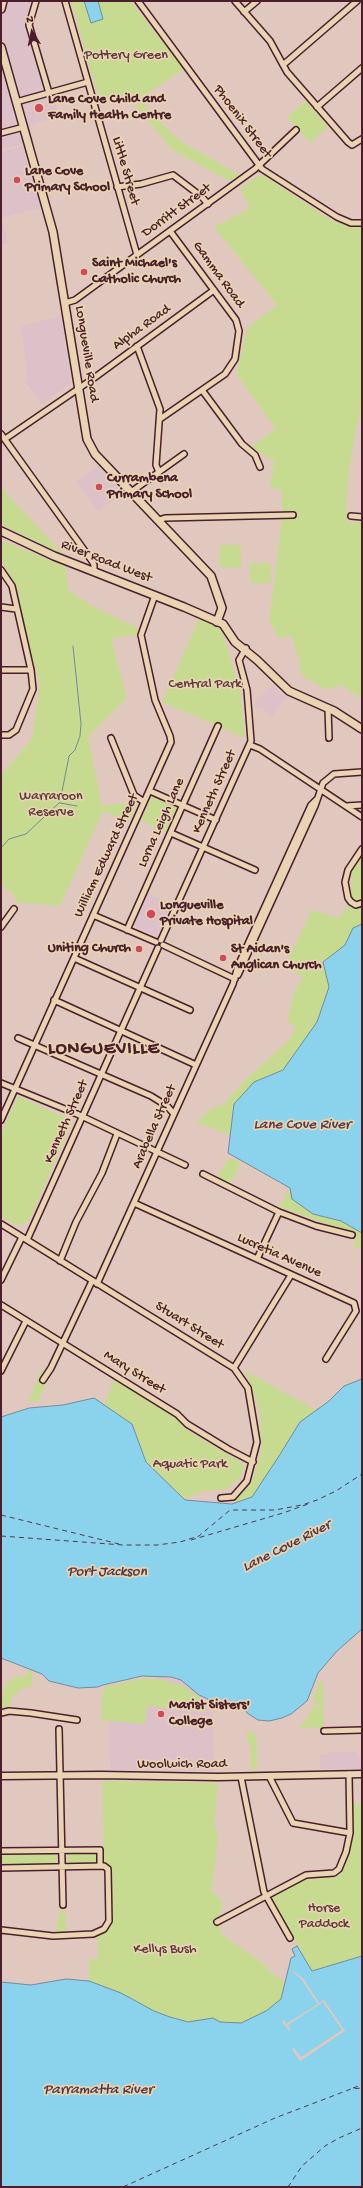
<!DOCTYPE html>
<style>
body{margin:0}
#map{position:relative;width:363px;height:2188px;overflow:hidden;background:#e1c8bf;font-family:"Gochi Hand",sans-serif}
canvas{display:block}
.frame{position:absolute;inset:0;border:2px solid #4a1f2b;pointer-events:none}
.north{position:absolute;left:12px;top:12px;width:40px;height:40px;-webkit-text-stroke:3px #e8d3b2;paint-order:stroke;rotate:350deg;font-size:11px;font-weight:700;line-height:16px;text-align:center;color:#4a1f2b}
.north::after{content:'';display:block;margin:auto;width:14px;height:18px;background:#4a1f2b;clip-path:polygon(50% 0,100% 100%,50% 72%,0 100%)}
</style>
<div id="map">
<canvas width="363" height="2188"></canvas>
<div class="frame"></div>
<div class="north">N</div>
</div>
<script>
const c = document.querySelector('canvas').getContext('2d');
c.lineJoin = 'round';
function paint(path, color) {
  c.fillStyle = color;
  c.fill(path, 'evenodd');
}
function poly(rows) {
  const path = new Path2D();
  for (const r of rows) {
    path.moveTo(r[0], r[1]);
    for (let i = 2; i < r.length; i += 2) path.lineTo(r[i], r[i + 1]);
  }
  return path;
}
function stroke(path, color, width, dash) {
  c.strokeStyle = color;
  c.lineWidth = width;
  c.lineCap = dash ? 'butt' : 'round';
  c.setLineDash(dash || []);
  c.stroke(path);
}
function write(font, color, halo, rows, align = 'center') {
  c.font = font + ' "Gochi Hand",sans-serif';
  c.lineWidth = 3.5;
  c.setLineDash([]);
  c.textBaseline = 'middle';
  c.strokeStyle = halo;
  c.fillStyle = color;
  for (const [text, x, y, turn = 0] of rows) {
    c.save();
    c.translate(x, y);
    c.rotate((+turn || 0) * Math.PI / 180);
    c.textAlign = isNaN(turn) ? turn : align;
    if (halo) c.strokeText(text, 0, 0);
    c.fillText(text, 0, 0);
    c.restore();
  }
}
paint(poly([
 [1,1,33,1,26,28,43,89,53,95,59,116,30,125,34,142,1,149],
 [23,146,41,208,1,218,8,243,1,245,1,152],
 [61,316,71,383,42,404,25,382,28,379,21,326],
 [98,466,123,493,98,511,76,481],
 [273,685,286,698,272,716,262,708,255,709,255,701],
 [145,893,172,904,156,936,131,924],
 [155,1676,180,1680,212,1702,214,1771,110,1770,109,1704,155,1697],
 [329,1752,357,1752,357,1757,362,1757,362,1769,320,1769,320,1755,329,1755]
]), '#dcc1c8');
paint(poly([
 [71,1,130,1,184,69,139,99,177,139,239,175,230,181,172,150,128,96,100,103],
 [306,101,328,127,310,143,287,117],
 [261,174,334,222,362,227,362,407,357,424,349,469,346,510,348,523,362,522,362,699,340,684,334,688,324,689,303,676,299,669,300,662,291,636,279,638,269,621,282,520,282,491,270,487,274,461,251,447,276,429,236,374,248,327,277,305,214,227,250,208,240,188],
 [1,485,9,497,64,555,1,524],
 [1,540,66,567,68,590,92,606,138,628,137,635,111,638,127,698,88,737,102,806,138,802,129,822,103,811,60,906,15,902,15,896,1,885,1,775,32,739,40,685,21,619,19,592,1,560],
 [220,545,241,545,241,568,219,567],
 [250,563,271,563,271,583,250,583],
 [199,619,221,628,240,689,245,738,162,702],
 [152,796,180,808,169,833,141,821],
 [362,857,362,924,353,929,345,945,323,962,329,987,317,1022,283,1070,254,1082,234,1104,230,1135,196,1122,211,1109,224,1104,245,1080,289,1040,296,1027,287,1021,294,993,303,977,285,966,312,910,339,918,350,903,351,898,349,889,352,888,351,876,355,864],
 [18,1096,73,1121,28,1222,22,1225,13,1224,1,1216,1,1134],
 [231,1159,241,1163,229,1186,217,1178,227,1160],
 [290,1188,313,1214,341,1221,362,1233,362,1250,353,1246,357,1235,279,1207],
 [42,1369,51,1373,38,1401,28,1402],
 [244,1370,316,1410,299,1422,279,1456,252,1497,232,1504,252,1482,262,1448,260,1415,252,1386],
 [114,1380,177,1416,185,1429,245,1465,239,1480,226,1489,200,1492,185,1500,146,1462,132,1424,104,1405],
 [29,1669,32,1671,32,1686,19,1690,16,1695,13,1694,8,1710,5,1709,1,1712,1,1700,5,1690,3,1689,6,1683,17,1676,26,1677],
 [140,1679,161,1679,183,1686,206,1702,206,1712,147,1706,145,1724,101,1720,101,1704,104,1687],
 [323,1681,324,1729,315,1727,299,1728,308,1717,314,1705,313,1701,315,1705,321,1709,321,1706,316,1704,313,1699,319,1682],
 [247,1728,249,1733,252,1733,252,1732,256,1737,257,1767,251,1771,250,1743,247,1742],
 [102,1781,218,1783,214,1826,217,1830,218,1838,212,1890,223,1903,217,1922,223,1935,269,1968,268,1971,285,1982,281,1999,266,2011,241,2023,220,2022,213,2018,188,2022,154,2011,121,1993,89,1981,89,1958,98,1960,98,1940,92,1938,104,1933,111,1922,109,1866,104,1862],
 [352,1804,362,1804,362,1956,312,1971,271,1897,303,1880,335,1877,342,1871,352,1837],
 [98,1851,98,1864,68,1864,67,1852],
 [56,1852,56,1864,1,1865,1,1853],
 [65,1907,66,1935,56,1934,58,1917,62,1908]
]), '#c6db90');
const water = poly([
 [84,1,98,1,103,19,91,23,84,1],
 [362,924,362,1233,341,1221,313,1214,292,1199,290,1188,228,1153,234,1104,254,1082,283,1070,317,1022,329,987,323,962,345,945,353,928,362,924],
 [362,1379,362,1629,337,1651,318,1673,307,1701,291,1714,282,1718,269,1721,258,1720,247,1713,244,1707,225,1707,199,1695,181,1680,171,1677,142,1676,103,1685,98,1687,78,1688,49,1681,42,1674,1,1658,1,1417,29,1408,63,1405,94,1398,132,1424,146,1462,185,1500,232,1504,252,1497,279,1456,300,1422,329,1401,344,1386,362,1379],
 [297,1946,312,1971,362,1956,362,2187,1,2187,1,1982,31,1985,66,1979,89,1981,121,1993,154,2011,170,2017,188,2022,213,2018,220,2022,241,2023,266,2011,281,1999,291,1958,295,1956,292,1949,297,1946]
]);
paint(water, '#8bd3ec');
stroke(water, '#718b9f', 1);
paint(poly([
 [289,1968,303,1978,319,2003,324,2000,345,2031,300,2061,292,2049,294,2048,301,2057,342,2030,323,2002,288,2025,290,2030,289,2031,282,2021,284,2020,286,2024,318,2004,301,1979]
]), '#e1c8bf');
stroke(poly([
 [60,803,77,806],
 [1,848,9,839,26,834,60,802,69,756,75,750,80,736,81,724,73,646]
]), '#718b9f', 1);
stroke(poly([
 [1,1515,119,1544],
 [1,1536,123,1545,157,1545,180,1542,199,1536,230,1510,275,1510,302,1505,317,1500,336,1491,362,1474],
 [191,1540,283,1513,311,1503],
 [353,2088,362,2085],
 [123,2187,275,2118,351,2089,362,2088],
 [288,2187,302,2166,325,2146,339,2138,362,2128]
]), '#543a48', 1, [5, 4]);
const minor = poly([
 [36,1,29,25,49,93],
 [65,1,137,255],
 [138,1,262,169,337,217,351,223,362,223],
 [235,1,270,41,287,72,348,142,352,145,362,139],
 [244,12,257,1],
 [283,65,357,1],
 [16,102,88,82],
 [317,107,362,68],
 [1,133,24,127],
 [117,187,141,184,173,175,202,197,208,204],
 [65,303,75,300,255,169,296,130],
 [137,346,160,409,156,465,159,472],
 [202,390,242,444,255,455,260,467],
 [160,419,225,374,235,359,239,331,236,320,170,231],
 [1,434,92,561,94,565,94,572],
 [5,439,94,378,214,290],
 [131,492,184,454],
 [351,516,362,517],
 [159,520,165,518,293,515],
 [1,570,12,586,31,670,33,689,16,730,9,735,1,735],
 [1,607,16,609],
 [1,670,31,670],
 [328,708,329,738],
 [111,738,134,795,144,802],
 [250,745,260,749,362,817],
 [150,791,216,820],
 [346,806,362,805],
 [171,833,255,870],
 [362,849,348,870,345,882,348,898,351,902,356,905,362,903],
 [93,915,156,942],
 [1,927,14,909],
 [127,930,218,726],
 [161,940,251,741,247,690,239,660,246,648],
 [163,945,235,979],
 [74,958,190,1010],
 [238,975,315,806,323,783,334,774,362,772],
 [54,1000,196,1065],
 [18,1038,151,1096,167,1106,174,1114],
 [1,1083,77,1114,185,1165],
 [1,1120,171,742,170,736,155,700,141,635,155,595],
 [203,1174,279,1212,316,1226,352,1235],
 [134,1203,354,1303,356,1311,326,1359],
 [1,1224,234,1368,248,1388,257,1442,247,1481,233,1497,221,1498],
 [27,1240,158,948],
 [257,1259,279,1212],
 [60,1261,76,1222,102,1173,117,1134],
 [1,1280,22,1237],
 [97,1284,233,984,238,966,311,805,316,800],
 [1,1305,177,1414,187,1424,228,1449,253,1462],
 [234,1368,291,1275],
 [1,1371,26,1321],
 [43,1380,51,1368,92,1281],
 [1,1713,9,1711,31,1713,77,1720],
 [59,1729,63,1905],
 [324,1731,362,1730],
 [269,1776,293,1823,350,1833],
 [241,1777,264,1892,290,1938],
 [1,1851,100,1850,100,1866],
 [1,1868,104,1866,108,1869,109,1921,104,1929,93,1934,53,1936,1,1930],
 [217,1922,306,1875,334,1873,339,1869,346,1852,350,1833,349,1774]
]);
const tertiary = poly([
 [1,1776,101,1775,218,1777,362,1774]
]);
const secondary = poly([
 [1,9,3,1],
 [1,47,53,232,87,439,95,454,211,576,222,608,217,622],
 [1,531,54,556,184,607,223,624,235,642,257,660,289,691,334,711,362,729]
]);
stroke(minor, '#4a1f2b', 8);
stroke(tertiary, '#4a1f2b', 9);
stroke(secondary, '#4a1f2b', 10);
stroke(minor, '#e8d3b2', 5);
stroke(tertiary, '#e8d3b2', 6);
stroke(secondary, '#e8d3b2', 7);
for (const [x, y, r, color] of [
 [39,108,5,"#d1495b"],
 [17,180,4,"#d1495b"],
 [84,272,4,"#d1495b"],
 [99,487,4,"#d1495b"],
 [151,914,5,"#d1495b"],
 [139,949,4,"#d1495b"],
 [223,958,4,"#d1495b"],
 [161,1714,4,"#d1495b"]
]) {
  const dot = new Path2D();
  dot.arc(x, y, r, 0, 2 * Math.PI);
  c.fillStyle = color;
  c.fill(dot);
  stroke(dot, '#e8d3b2', 1.5);
}
write('14px', '#5d3b3a', '#e8d3b2', [
 ["Pottery Green",126,56],
 ["Central Park",205,685],
 ["Warraroon",51,797],
 ["Reserve",51,813],
 ["Aquatic Park",190,1465],
 ["Horse",324,1909],
 ["Paddock",324,1925],
 ["Kellys Bush",165,1950]
]);
write('bold 14px', '#4a1f2b', '#e8d3b2', [
 ["Lane Cove Child and",48,100],
 ["Family Health Centre",48,116],
 ["Lane Cove",25,172],
 ["Primary School",25,188],
 ["Saint Michael's",92,264],
 ["Catholic Church",92,280],
 ["Currambena",107,479],
 ["Primary School",107,495],
 ["Longueville",160,906],
 ["Private Hospital",160,922],
 ["Uniting Church",131,949,"right"],
 ["St Aidan's",231,950],
 ["Anglican Church",231,966],
 ["Marist Sisters'",169,1706],
 ["College",169,1722]
], 'left');
write('14px', '#4a1f2b', '#e8d3b2', [
 ["Phoenix Street",242,122,53],
 ["Little Street",125,171,74],
 ["Dorritt Street",177,211,-36],
 ["Gamma Road",218,275,54],
 ["Alpha Road",142,328,-36],
 ["Longueville Road",86,354,81],
 ["River Road West",106,562,21],
 ["Kenneth Street",215,792,-66],
 ["Lorna Leigh Lane",162,823,-66],
 ["William Edward Street",107,856,-65],
 ["Kenneth Street",67,1122,-66],
 ["Arabella Street",155,1127,-66],
 ["Lucretia Avenue",279,1256,24],
 ["Stuart Street",189,1326,32],
 ["Mary Street",134,1373,32],
 ["Woolwich Road",182,1765]
]);
write('italic 15px', '#543a48', '#e8d3b2', [
 ["Lane Cove River",302,1126],
 ["Lane Cove River",287,1547,-27],
 ["Port Jackson",107,1573],
 ["Parramatta River",98,2091]
]);
c.letterSpacing = '1px';
write('bold 18px', '#4a1f2b', '#e8d3b2', [
 ["LONGUEVILLE",104,1050]
]);
c.letterSpacing = '0px';
</script>
